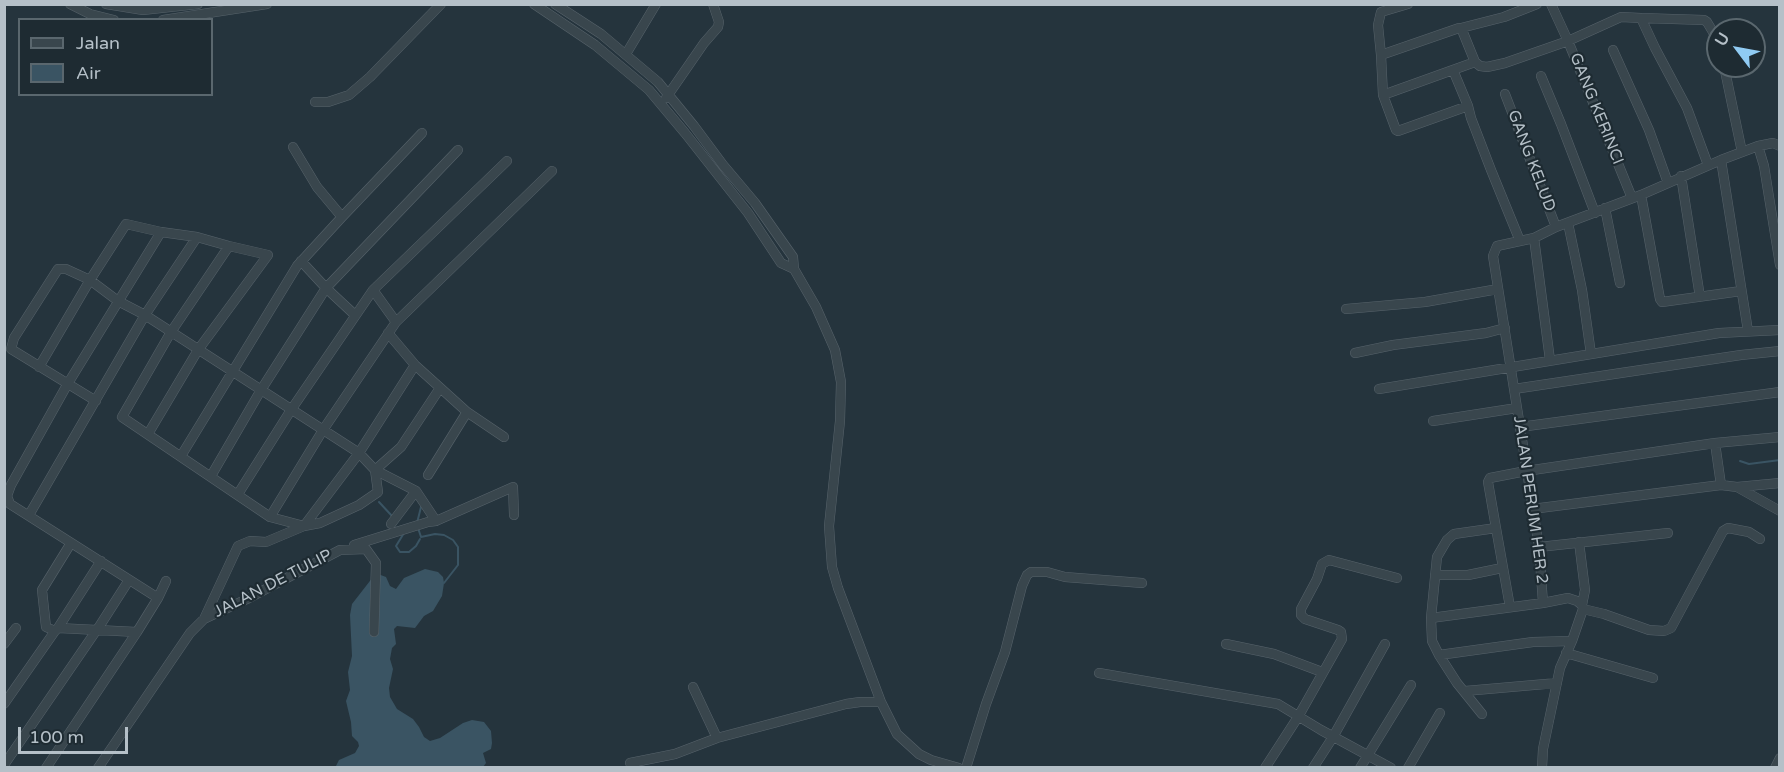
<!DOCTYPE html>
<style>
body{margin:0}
#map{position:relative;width:1784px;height:772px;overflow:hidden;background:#25343d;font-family:"Varela Round",sans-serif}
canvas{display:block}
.frame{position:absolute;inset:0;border:6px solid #b5c0c8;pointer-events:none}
.legend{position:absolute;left:18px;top:18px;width:195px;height:78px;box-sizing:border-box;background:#1e2b32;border:2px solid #5a676e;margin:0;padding:8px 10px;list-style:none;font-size:18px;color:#b5c0c8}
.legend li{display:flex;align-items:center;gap:12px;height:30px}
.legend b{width:30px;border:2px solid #5a676e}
.north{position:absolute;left:1706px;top:18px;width:60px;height:60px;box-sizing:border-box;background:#1e2b32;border:2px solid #5a676e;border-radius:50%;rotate:302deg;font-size:16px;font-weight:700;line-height:24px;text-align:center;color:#b5c0c8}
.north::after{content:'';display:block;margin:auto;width:21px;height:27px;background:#90cbf3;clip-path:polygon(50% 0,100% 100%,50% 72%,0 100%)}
.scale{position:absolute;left:18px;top:727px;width:110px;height:27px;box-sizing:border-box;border:3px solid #b5c0c8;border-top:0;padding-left:8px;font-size:18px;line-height:21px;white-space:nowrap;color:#b5c0c8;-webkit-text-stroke:4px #1e2b32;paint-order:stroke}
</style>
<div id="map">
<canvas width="1784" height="772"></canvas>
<div class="frame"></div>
<ul class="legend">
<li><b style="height:8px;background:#39464d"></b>Jalan</li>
<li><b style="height:16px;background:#3a5463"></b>Air</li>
</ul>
<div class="north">U</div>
<div class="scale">100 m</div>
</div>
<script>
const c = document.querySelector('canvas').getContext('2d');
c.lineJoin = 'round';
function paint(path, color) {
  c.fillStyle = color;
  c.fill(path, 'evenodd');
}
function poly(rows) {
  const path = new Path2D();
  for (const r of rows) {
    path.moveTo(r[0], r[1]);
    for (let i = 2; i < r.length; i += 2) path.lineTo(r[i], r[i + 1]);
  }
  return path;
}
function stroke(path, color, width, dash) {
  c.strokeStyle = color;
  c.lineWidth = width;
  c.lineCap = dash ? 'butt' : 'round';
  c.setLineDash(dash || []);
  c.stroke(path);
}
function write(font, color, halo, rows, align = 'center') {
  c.font = font + ' "Varela Round",sans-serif';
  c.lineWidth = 4.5;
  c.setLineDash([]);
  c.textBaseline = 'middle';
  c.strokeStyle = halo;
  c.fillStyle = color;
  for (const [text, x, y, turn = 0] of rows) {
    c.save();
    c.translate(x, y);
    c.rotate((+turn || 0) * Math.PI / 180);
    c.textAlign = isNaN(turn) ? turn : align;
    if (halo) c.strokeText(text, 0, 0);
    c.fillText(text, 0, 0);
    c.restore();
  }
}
paint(poly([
 [425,569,438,572,443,577,444,583,442,596,433,611,424,616,415,628,397,626,394,629,396,644,392,648,390,659,393,669,389,688,390,697,397,709,413,719,419,727,424,737,430,741,440,738,463,723,472,720,484,722,491,731,492,743,491,749,483,753,486,763,483,767,468,768,335,768,339,760,355,753,359,746,358,742,352,736,351,722,346,701,350,690,348,672,352,656,350,615,352,604,373,577,378,574,386,577,390,586,396,589,404,578]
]), '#3a5463');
stroke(poly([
 [1740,461,1749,464,1780,460],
 [379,502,392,516],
 [417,523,421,507],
 [418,528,421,537,435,534,444,535,453,540,458,547,458,565,444,583],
 [404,533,396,546,400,552,409,552,416,546,420,539]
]), '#3a5463', 2);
const minor = poly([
 [70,4,90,14,114,20],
 [106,4,143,10,198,4],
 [534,4,595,45,649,90,685,133,748,213,781,263,794,269],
 [555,4,601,34,658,82,694,126,723,165,755,203,793,257,794,269,816,307,835,350,841,382,840,421,829,526,832,567,838,588,881,702,897,734,919,754,931,760,959,768],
 [1641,18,1704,20,1707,22,1713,32,1718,47],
 [163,20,267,4],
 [1461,28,1504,17,1537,4],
 [1613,50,1649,130,1668,183],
 [626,54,656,4],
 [1381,55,1378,25,1381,12,1408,4],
 [1724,66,1742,152],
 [1453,70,1468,106,1471,118,1491,170,1520,241],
 [1541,76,1561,124,1595,213],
 [1505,94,1556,227],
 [1383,95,1475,62,1480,66,1487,67,1505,63,1568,41,1551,4],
 [666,98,704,43,718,27,719,22,713,4],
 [315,102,328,102,349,95,370,77,441,4],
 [1468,106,1398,131,1396,130,1383,95,1381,55,1459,28,1462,30,1475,62],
 [1758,146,1764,166,1780,265],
 [293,147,317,187,342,217],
 [1721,160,1748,331],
 [1681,176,1700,297],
 [1641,195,1660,299,1662,302,1741,291],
 [1632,198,1568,41,1621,17,1641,18,1655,48,1687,108,1708,165],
 [1605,208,1620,283],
 [1568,223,1582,290,1591,354],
 [1534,238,1550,360],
 [301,261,326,288,355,315],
 [373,290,396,322],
 [1346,309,1425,302,1498,289],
 [388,333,415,365,467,412,428,475],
 [1355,353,1393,345,1486,333,1505,328],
 [39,367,90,280,126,224,161,232],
 [1379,389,1719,333,1780,330],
 [1514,389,1741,355,1780,351],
 [96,401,11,349,14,338,58,269,66,269,90,280,118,301,145,315,359,453,375,470,416,491,436,521],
 [467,412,504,437],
 [1433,421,1517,408],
 [1520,427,1780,392],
 [148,434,198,350,268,255,229,246],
 [1715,443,1721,485],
 [181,456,297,266,342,217,422,133],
 [211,476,261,390,326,288,458,150],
 [1737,487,1780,483],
 [238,494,291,410,373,290,507,161],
 [1532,509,1721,485,1737,487,1780,511],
 [29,515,145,315,197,237],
 [270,517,323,430,396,322,552,171],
 [391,524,416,491],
 [304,526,359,453,415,365],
 [1496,528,1510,607],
 [1579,542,1585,590,1582,605],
 [71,543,42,590,46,627,55,631,58,628,137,632],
 [354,545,428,522,436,521,513,487,514,515],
 [1539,547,1668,533],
 [1435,575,1468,575,1502,568],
 [158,598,10,504,7,496,11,485,67,385,161,232,197,237,229,246,171,332,122,417,270,517,304,526],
 [1543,603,1431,618,1437,557,1447,540,1454,534,1496,528,1488,482,1490,478,1526,471,1715,443,1780,437],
 [1583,609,1604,614,1649,630,1664,631,1671,628,1723,531,1728,528,1749,532,1760,539],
 [1431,618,1432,641,1439,655],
 [204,619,238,546,250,541,266,542,304,526,320,523,359,505,378,492,375,470,401,447,440,388],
 [58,628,101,561],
 [97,630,129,580],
 [4,644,16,628],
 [1226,644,1274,654,1322,672],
 [1566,653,1653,678],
 [1099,673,1278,704,1321,730,1391,768],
 [693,687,717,738],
 [1465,691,1557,683],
 [4,704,55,631],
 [1482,714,1457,683,1439,655,1533,642,1572,641],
 [630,763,675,754,717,738,846,704,860,702,881,702],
 [4,765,96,631],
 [46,768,137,632,158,598,166,581],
 [98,768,190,633,204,619,247,599,340,550,366,549,376,563,374,632],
 [966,768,986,704,1005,652,1022,586,1027,575,1031,572,1047,572,1065,577,1142,583],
 [1265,768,1298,717,1342,639,1341,632,1338,630,1305,619,1301,615,1301,609,1317,579,1322,564,1329,560,1397,578],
 [1313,768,1333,737,1385,644],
 [1360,768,1411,685],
 [1408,768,1440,713],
 [1542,768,1543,749,1560,668,1572,641,1583,609,1582,605,1577,601,1568,598,1543,603,1539,547,1493,256,1497,246,1534,238,1556,227,1641,195,1721,160,1758,146,1773,143,1780,146],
 [1775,768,1780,758]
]);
stroke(minor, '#57636b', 10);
stroke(minor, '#39464d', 9);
write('16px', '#b5c0c8', '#1e2b32', [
 ["GANG KERINCI",1596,109,68],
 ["GANG KELUD",1531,161,69],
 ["JALAN PERUM HER 2",1530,500,82],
 ["JALAN DE TULIP",273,584,-27]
]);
</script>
